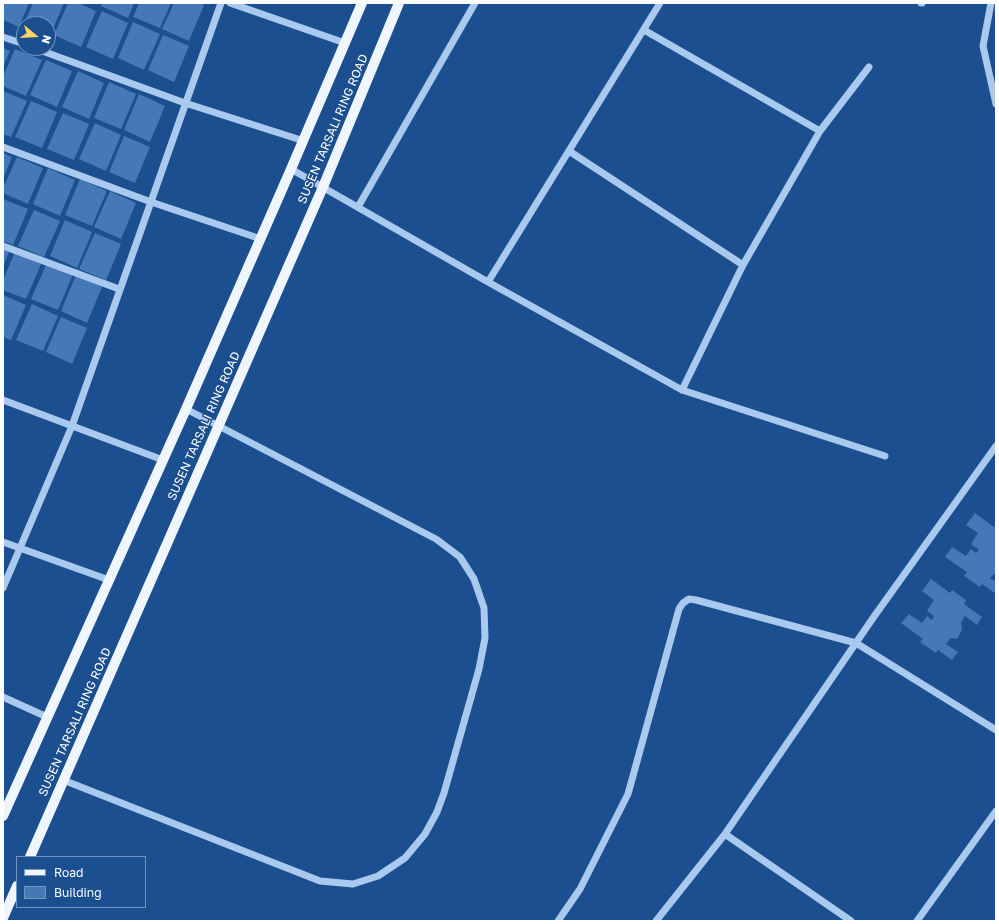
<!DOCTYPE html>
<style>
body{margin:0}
#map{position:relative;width:999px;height:924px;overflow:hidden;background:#1b4f8f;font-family:"Golos Text",sans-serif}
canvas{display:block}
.frame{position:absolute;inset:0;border:4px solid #fff;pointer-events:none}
.legend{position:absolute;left:16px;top:856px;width:130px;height:52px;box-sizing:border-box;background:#1b4f8f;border:1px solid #7695bc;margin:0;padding:5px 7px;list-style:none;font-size:12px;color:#fff}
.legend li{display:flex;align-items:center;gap:8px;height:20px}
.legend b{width:20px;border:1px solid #7695bc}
.north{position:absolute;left:16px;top:16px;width:40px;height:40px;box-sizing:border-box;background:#1b4f8f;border:1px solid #7695bc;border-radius:50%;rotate:108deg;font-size:11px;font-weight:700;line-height:16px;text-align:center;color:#fff}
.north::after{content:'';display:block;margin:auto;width:14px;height:18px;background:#ffd166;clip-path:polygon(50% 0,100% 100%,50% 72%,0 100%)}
</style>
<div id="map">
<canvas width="999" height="924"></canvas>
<div class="frame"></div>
<ul class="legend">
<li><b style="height:5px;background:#f0f6ff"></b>Road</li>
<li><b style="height:11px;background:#4478b7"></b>Building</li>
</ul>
<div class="north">N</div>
</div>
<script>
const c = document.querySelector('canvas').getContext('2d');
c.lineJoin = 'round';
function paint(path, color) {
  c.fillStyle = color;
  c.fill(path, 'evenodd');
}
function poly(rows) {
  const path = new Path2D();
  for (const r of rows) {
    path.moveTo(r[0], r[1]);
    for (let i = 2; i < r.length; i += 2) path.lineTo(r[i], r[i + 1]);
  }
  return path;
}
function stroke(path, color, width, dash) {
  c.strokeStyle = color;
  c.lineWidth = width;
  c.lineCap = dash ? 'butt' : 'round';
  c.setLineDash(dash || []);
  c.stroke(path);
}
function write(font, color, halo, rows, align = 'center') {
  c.font = font + ' "Golos Text",sans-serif';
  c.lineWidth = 3;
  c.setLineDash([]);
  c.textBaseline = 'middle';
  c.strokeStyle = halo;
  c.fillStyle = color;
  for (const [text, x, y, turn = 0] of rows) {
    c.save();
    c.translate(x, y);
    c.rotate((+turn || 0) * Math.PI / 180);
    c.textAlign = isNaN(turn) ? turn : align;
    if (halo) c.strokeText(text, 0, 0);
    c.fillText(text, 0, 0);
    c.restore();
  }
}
paint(poly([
 [3,3,29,3,19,27,3,20],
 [33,3,64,3,50,36,48,35,48,24,24,24],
 [68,3,78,3,96,11,81,47,54,35],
 [103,3,134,3,128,18,101,6],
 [139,3,171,3,160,28,133,17],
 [174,3,200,3,204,5,189,41,162,29],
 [102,11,128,23,113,59,86,47],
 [133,22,160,34,144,70,118,58],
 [163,35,189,46,174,82,148,70],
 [3,48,10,51,3,67],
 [15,49,42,60,26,96,3,86,3,77],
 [46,60,72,71,57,107,30,95],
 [78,71,104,83,89,119,62,107],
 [109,82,136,94,121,129,94,118],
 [3,91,27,101,11,137,3,134],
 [139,94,165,106,150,142,124,130],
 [31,101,57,112,42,148,15,137],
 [63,113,89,124,74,160,47,149],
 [95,123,121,135,106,171,79,159],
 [124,136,150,147,135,183,109,172],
 [3,153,12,157,3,179],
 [17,157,43,168,28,204,3,193,3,188],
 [48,168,75,180,60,216,33,204],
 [80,179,107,191,92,226,65,215],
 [110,191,136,203,121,239,94,227],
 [3,199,28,209,13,245,3,241],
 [34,210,60,221,44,257,18,246],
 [65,220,92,232,77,268,50,256],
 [95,233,121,244,106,280,79,269],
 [3,249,9,252,3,267],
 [15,252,41,264,26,299,3,290,3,280],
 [47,263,73,274,58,310,31,299],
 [76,275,102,287,87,323,61,311],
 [3,295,26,305,11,340,3,337],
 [32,304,58,316,43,351,16,340],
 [61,317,87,328,72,364,46,352],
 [975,513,994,527,996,524,996,572,990,578,996,582,996,594,982,584,980,587,964,576,967,572,945,557,952,547,966,556,971,549,976,553,979,550,971,544,978,533,966,525],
 [931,579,950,593,952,590,966,600,964,604,982,617,977,625,965,616,961,622,962,630,957,639,951,638,946,644,958,652,952,660,938,650,936,653,920,642,923,639,901,623,909,614,922,623,927,616,932,620,934,616,927,611,934,600,922,591]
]), '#4478b7');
stroke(poly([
 [230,3,345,43],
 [921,3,922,3],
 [991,3,983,46,996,104],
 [644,30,820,131],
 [3,37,24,44],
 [34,48,185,103,304,141],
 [3,147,151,202,261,239],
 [569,151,743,265],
 [291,169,488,282,660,3],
 [358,207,475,3],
 [3,246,119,289],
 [488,282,682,390,885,456],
 [682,390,743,265,820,131,869,67],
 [3,400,163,460],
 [3,542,109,580],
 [3,588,72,426,221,3],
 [3,697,47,717],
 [63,780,320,881,353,884,378,876,405,858,425,834,437,812,444,793,479,669,485,638,484,608,474,579,460,557,436,539,186,409],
 [558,921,580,889,628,794,679,609,683,603,689,599,696,600,856,643,996,730],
 [656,921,725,834],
 [851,921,725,834,873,618,996,446],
 [917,921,996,811]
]), '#a9c9ee', 7);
stroke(poly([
 [3,816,186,409,291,169,362,3],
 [30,857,323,187,399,3],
 [3,918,17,886]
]), '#f0f6ff', 10);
write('12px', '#fff', '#1b4f8f', [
 ["SUSEN TARSALI RING ROAD",333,129,-67],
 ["SUSEN TARSALI RING ROAD",204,426,-66],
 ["SUSEN TARSALI RING ROAD",75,722,-66]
]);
</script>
